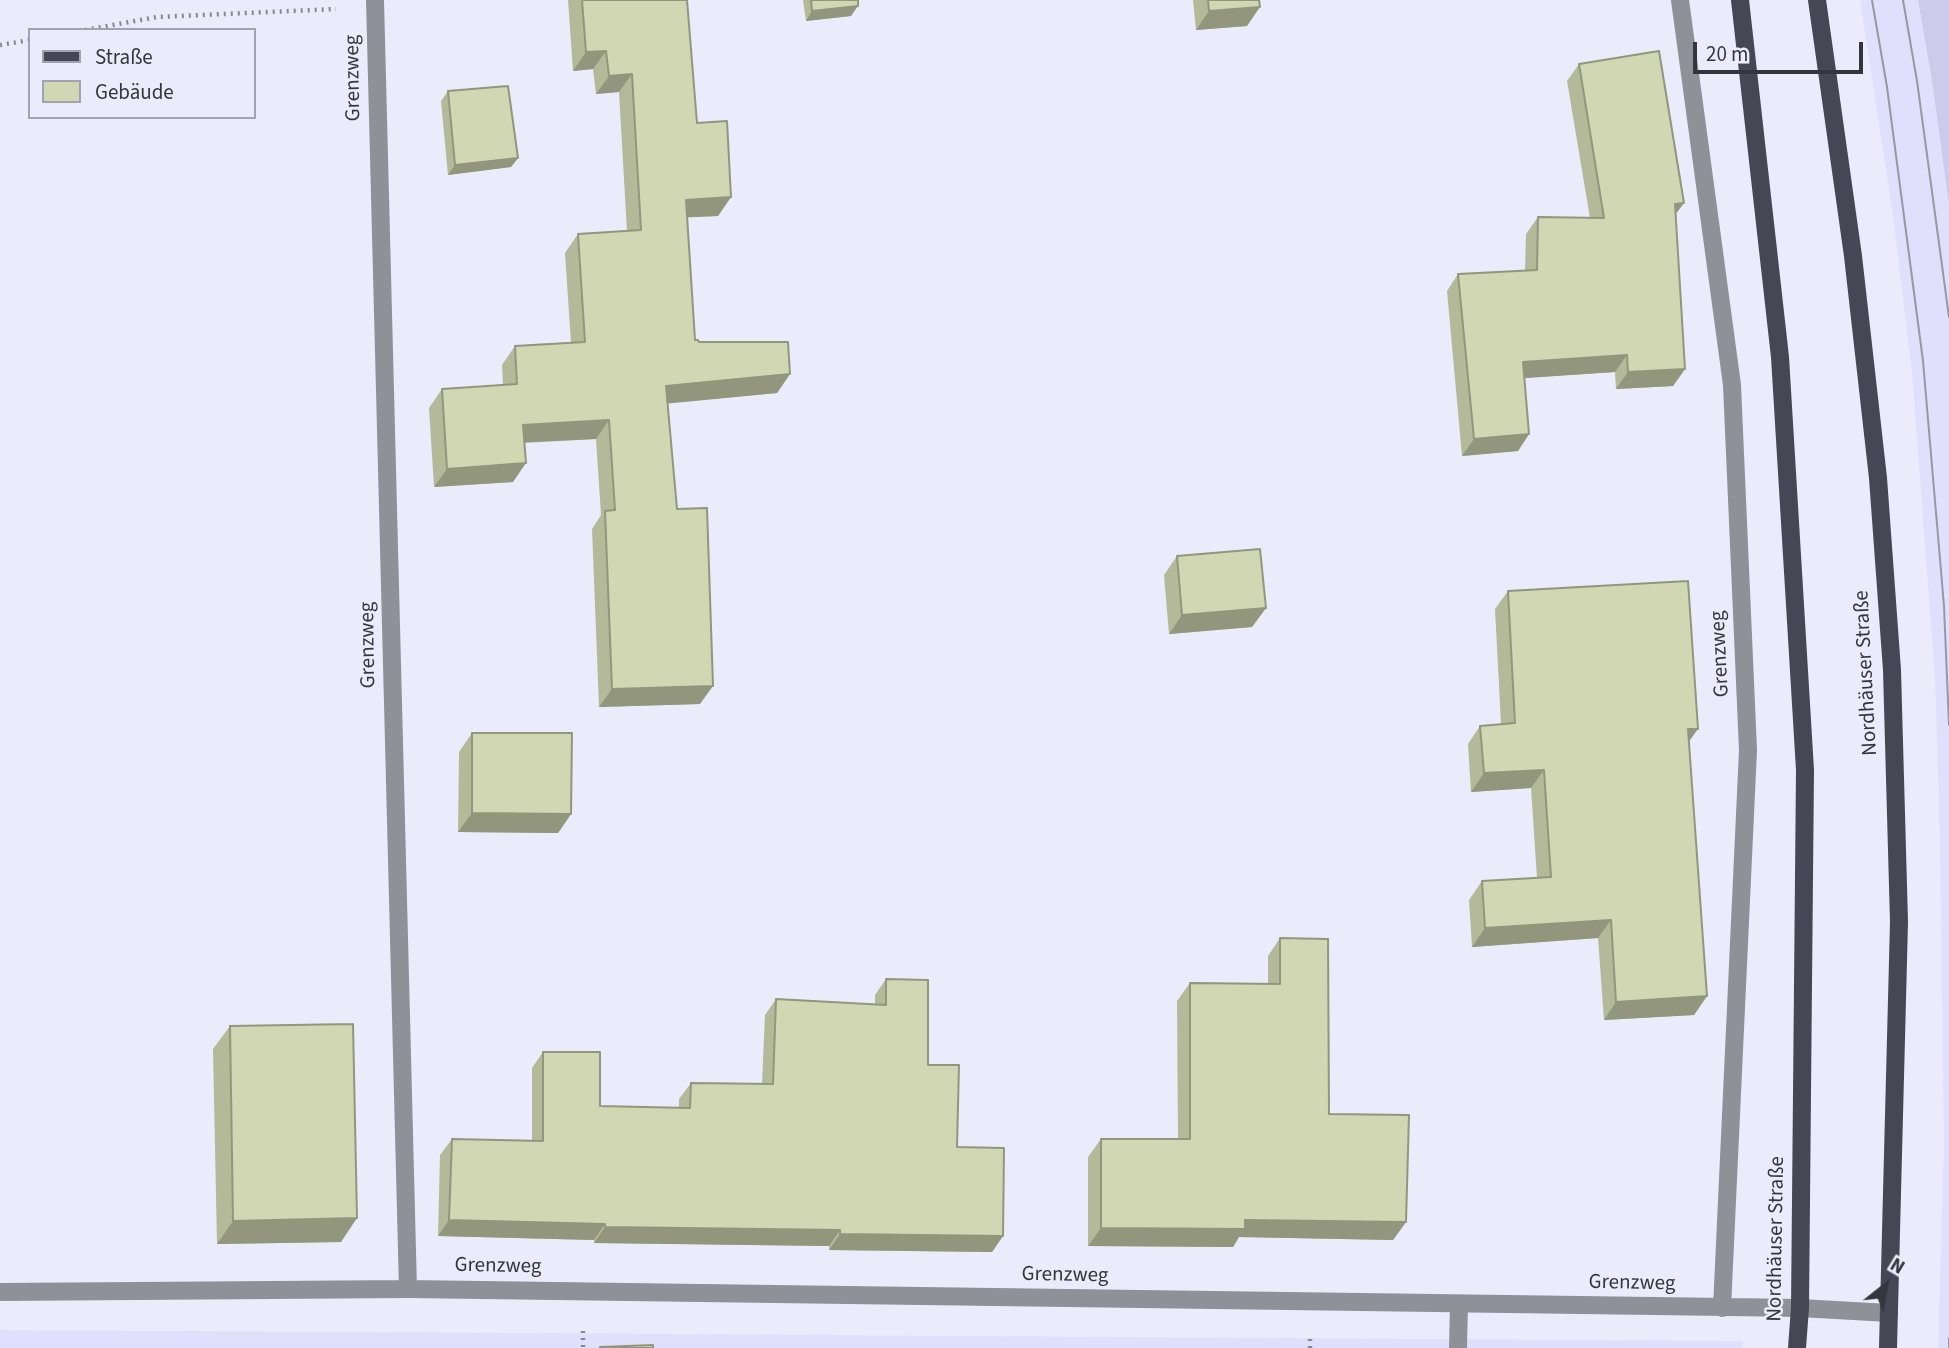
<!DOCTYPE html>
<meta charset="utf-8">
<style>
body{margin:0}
#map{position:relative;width:1949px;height:1348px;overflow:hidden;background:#ecebfc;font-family:"Source Sans 3",sans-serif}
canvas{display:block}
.legend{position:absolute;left:28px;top:28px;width:228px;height:91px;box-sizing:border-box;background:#ecebfc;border:2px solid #a3a2b0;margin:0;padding:9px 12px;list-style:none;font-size:21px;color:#35353d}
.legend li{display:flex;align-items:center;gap:14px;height:35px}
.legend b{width:35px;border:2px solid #a3a2b0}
.north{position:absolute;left:1851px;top:1250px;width:70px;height:70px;-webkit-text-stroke:5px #ecebfc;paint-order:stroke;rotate:31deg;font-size:19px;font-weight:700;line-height:28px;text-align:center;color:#35353d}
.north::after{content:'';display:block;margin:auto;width:24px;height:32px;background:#35353d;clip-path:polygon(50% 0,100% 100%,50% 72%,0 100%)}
.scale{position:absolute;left:1693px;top:42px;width:170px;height:32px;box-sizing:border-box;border:4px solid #35353d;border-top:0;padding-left:9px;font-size:21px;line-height:24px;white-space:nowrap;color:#35353d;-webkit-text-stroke:5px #ecebfc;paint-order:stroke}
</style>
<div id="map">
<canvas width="1949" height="1348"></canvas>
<ul class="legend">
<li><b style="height:9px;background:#474654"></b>Straße</li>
<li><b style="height:19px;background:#d1d7b3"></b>Gebäude</li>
</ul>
<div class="north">N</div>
<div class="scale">20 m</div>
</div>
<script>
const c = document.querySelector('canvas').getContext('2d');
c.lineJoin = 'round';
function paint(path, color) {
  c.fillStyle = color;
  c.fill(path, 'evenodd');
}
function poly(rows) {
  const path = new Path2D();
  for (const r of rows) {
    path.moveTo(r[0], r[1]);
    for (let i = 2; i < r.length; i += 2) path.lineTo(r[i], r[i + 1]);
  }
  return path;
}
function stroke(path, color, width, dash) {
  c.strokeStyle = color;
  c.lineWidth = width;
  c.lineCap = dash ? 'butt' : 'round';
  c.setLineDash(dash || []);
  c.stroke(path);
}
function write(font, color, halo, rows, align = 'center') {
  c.font = font + ' "Source Sans 3",sans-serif';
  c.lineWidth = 5;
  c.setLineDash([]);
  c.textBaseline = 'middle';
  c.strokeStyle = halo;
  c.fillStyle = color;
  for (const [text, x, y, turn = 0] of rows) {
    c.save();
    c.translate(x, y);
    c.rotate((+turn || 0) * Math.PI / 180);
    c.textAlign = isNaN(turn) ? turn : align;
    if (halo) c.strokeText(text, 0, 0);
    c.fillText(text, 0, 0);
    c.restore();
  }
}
paint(poly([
 [1860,0,1918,0,1932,81,1949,205,1949,1348,1938,1348,1944,1145,1940,844,1935,678,1912,373,1893,216],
 [0,1330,527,1333,1743,1341,1743,1348,0,1348]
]), '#e1e0fc');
paint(poly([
 [1918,0,1949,0,1949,205,1932,81]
]), '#cccbeb');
stroke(poly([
 [85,30,157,17,336,9],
 [0,45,30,40],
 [583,1331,583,1348],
 [1310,1348,1310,1338]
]), '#888894', 4.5, [2, 5]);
stroke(poly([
 [375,0,408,1289],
 [1680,0,1732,385,1748,750,1722,1308],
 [0,1292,408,1289,1800,1308,1889,1313],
 [1458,1348,1459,1304]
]), '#909099', 18);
stroke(poly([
 [1740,0,1780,357,1805,770,1800,1308,1797,1348],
 [1817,0,1853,256,1878,478,1892,670,1899,922,1888,1348]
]), '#474654', 18);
stroke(poly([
 [1872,0,1887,87,1923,361,1944,606,1949,725],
 [1903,0,1917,81,1949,317],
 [1949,1348,1949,1338]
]), '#9897a4', 2);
paint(poly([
 [568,0,687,0,697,123,731,197,718,216,687,217,695,340,790,374,777,393,668,403,677,509,700,704,599,707,592,529,601,515,596,439,524,443,513,482,434,487,429,408,442,389,503,385,502,365,515,346,571,343,565,253,578,234,627,231,619,92,596,94,593,69,573,71],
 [803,0,858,0,851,16,806,21],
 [1193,0,1259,0,1247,26,1196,30],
 [1579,64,1684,203,1675,214,1685,369,1673,386,1616,389,1615,372,1524,378,1529,434,1518,451,1462,456,1447,291,1458,274,1525,270,1526,234,1538,217,1590,218,1567,81],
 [448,91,518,158,511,167,448,175,441,101],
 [1177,556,1266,608,1252,627,1169,634,1164,575],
 [1508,591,1689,742,1707,996,1694,1015,1604,1020,1598,938,1472,947,1469,900,1482,881,1537,878,1531,788,1471,792,1468,744,1480,726,1501,724,1495,609],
 [472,733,571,814,558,833,458,832,459,752],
 [1280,938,1329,1114,1406,1222,1393,1240,1239,1237,1233,1247,1088,1246,1088,1157,1101,1139,1178,1139,1177,1001,1190,983,1268,984,1268,956],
 [886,979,928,1065,957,1147,1003,1236,992,1252,829,1250,829,1246,594,1243,594,1240,438,1236,440,1155,452,1139,532,1140,532,1068,543,1052,600,1106,679,1108,679,1099,691,1083,762,1084,765,1015,776,999,875,1004,875,995],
 [230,1026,341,1242,217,1244,213,1049]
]), '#b4b99a');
paint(poly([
 [858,6,851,16,806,21,812,11],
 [1260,7,1247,26,1196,30,1209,11],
 [606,51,593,69,573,71,586,52],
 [632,74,619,92,596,94,609,76],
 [518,158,511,167,448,175,455,165],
 [731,197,718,216,673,218,686,200],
 [1684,203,1672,219,1675,204],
 [1627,355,1615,372,1511,379,1523,362],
 [1685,369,1673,386,1616,389,1628,372],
 [790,374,777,393,653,405,666,386],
 [609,420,596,439,510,443,523,425],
 [1529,434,1518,451,1462,456,1474,439],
 [526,463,513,482,434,487,447,469],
 [1266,608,1252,627,1169,634,1182,615],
 [713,686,700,704,599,707,612,689],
 [1688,729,1698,729,1685,747],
 [1544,770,1531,788,1471,792,1484,773],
 [472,813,571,814,558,833,458,832],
 [1611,920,1598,938,1472,947,1485,928],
 [1707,996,1694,1015,1604,1020,1616,1002],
 [357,1218,341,1242,217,1244,233,1221],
 [449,1220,605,1224,594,1240,438,1236],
 [1245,1220,1406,1222,1393,1240,1239,1237,1233,1247,1088,1246,1101,1228],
 [605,1227,840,1230,829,1246,594,1243],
 [840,1234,1003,1236,992,1252,829,1250]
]), '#92967d');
const building = poly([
 [582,0,687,0,697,123,727,121,731,197,686,200,695,340,698,340,699,342,788,342,790,374,666,386,677,509,707,508,713,686,612,689,605,511,615,510,609,420,523,425,526,463,447,469,442,389,517,384,515,346,585,342,578,234,641,230,632,74,609,76,606,51,586,52,582,0],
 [811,0,858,0,858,6,812,11,811,0],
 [1208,0,1259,0,1260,7,1209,11,1208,0],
 [1659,51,1684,203,1675,204,1685,369,1628,372,1627,355,1523,362,1529,434,1474,439,1458,274,1537,270,1538,217,1604,218,1579,64,1659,51],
 [508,86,518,158,455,165,448,91,508,86],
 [1260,549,1266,608,1182,615,1177,556,1260,549],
 [1688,581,1698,729,1688,729,1707,996,1616,1002,1611,920,1485,928,1482,881,1551,877,1544,770,1484,773,1480,726,1515,723,1508,591,1688,581],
 [472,733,572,733,571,814,472,813,472,733],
 [1280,938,1328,939,1329,1114,1409,1115,1406,1222,1245,1220,1245,1229,1101,1228,1101,1139,1190,1139,1190,983,1280,984,1280,938],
 [886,979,928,980,928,1065,959,1065,957,1147,1004,1148,1003,1236,840,1234,840,1230,605,1227,605,1224,449,1220,452,1139,543,1141,543,1052,600,1052,600,1106,690,1108,691,1083,773,1084,776,999,886,1005,886,979],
 [353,1024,357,1218,233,1221,230,1026,353,1024],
 [653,1345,653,1348,600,1348,600,1347,653,1345]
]);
paint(building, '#d1d7b3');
stroke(building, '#92967d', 2);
write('21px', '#35353d', '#ecebfc', [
 ["Grenzweg",354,78,-91],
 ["Grenzweg",369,645,-91],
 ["Grenzweg",1721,654,-93],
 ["Nordhäuser Straße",1867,673,-93],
 ["Nordhäuser Straße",1777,1239,-89],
 ["Grenzweg",498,1267,1],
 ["Grenzweg",1065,1276,1],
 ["Grenzweg",1632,1284,1]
]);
</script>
